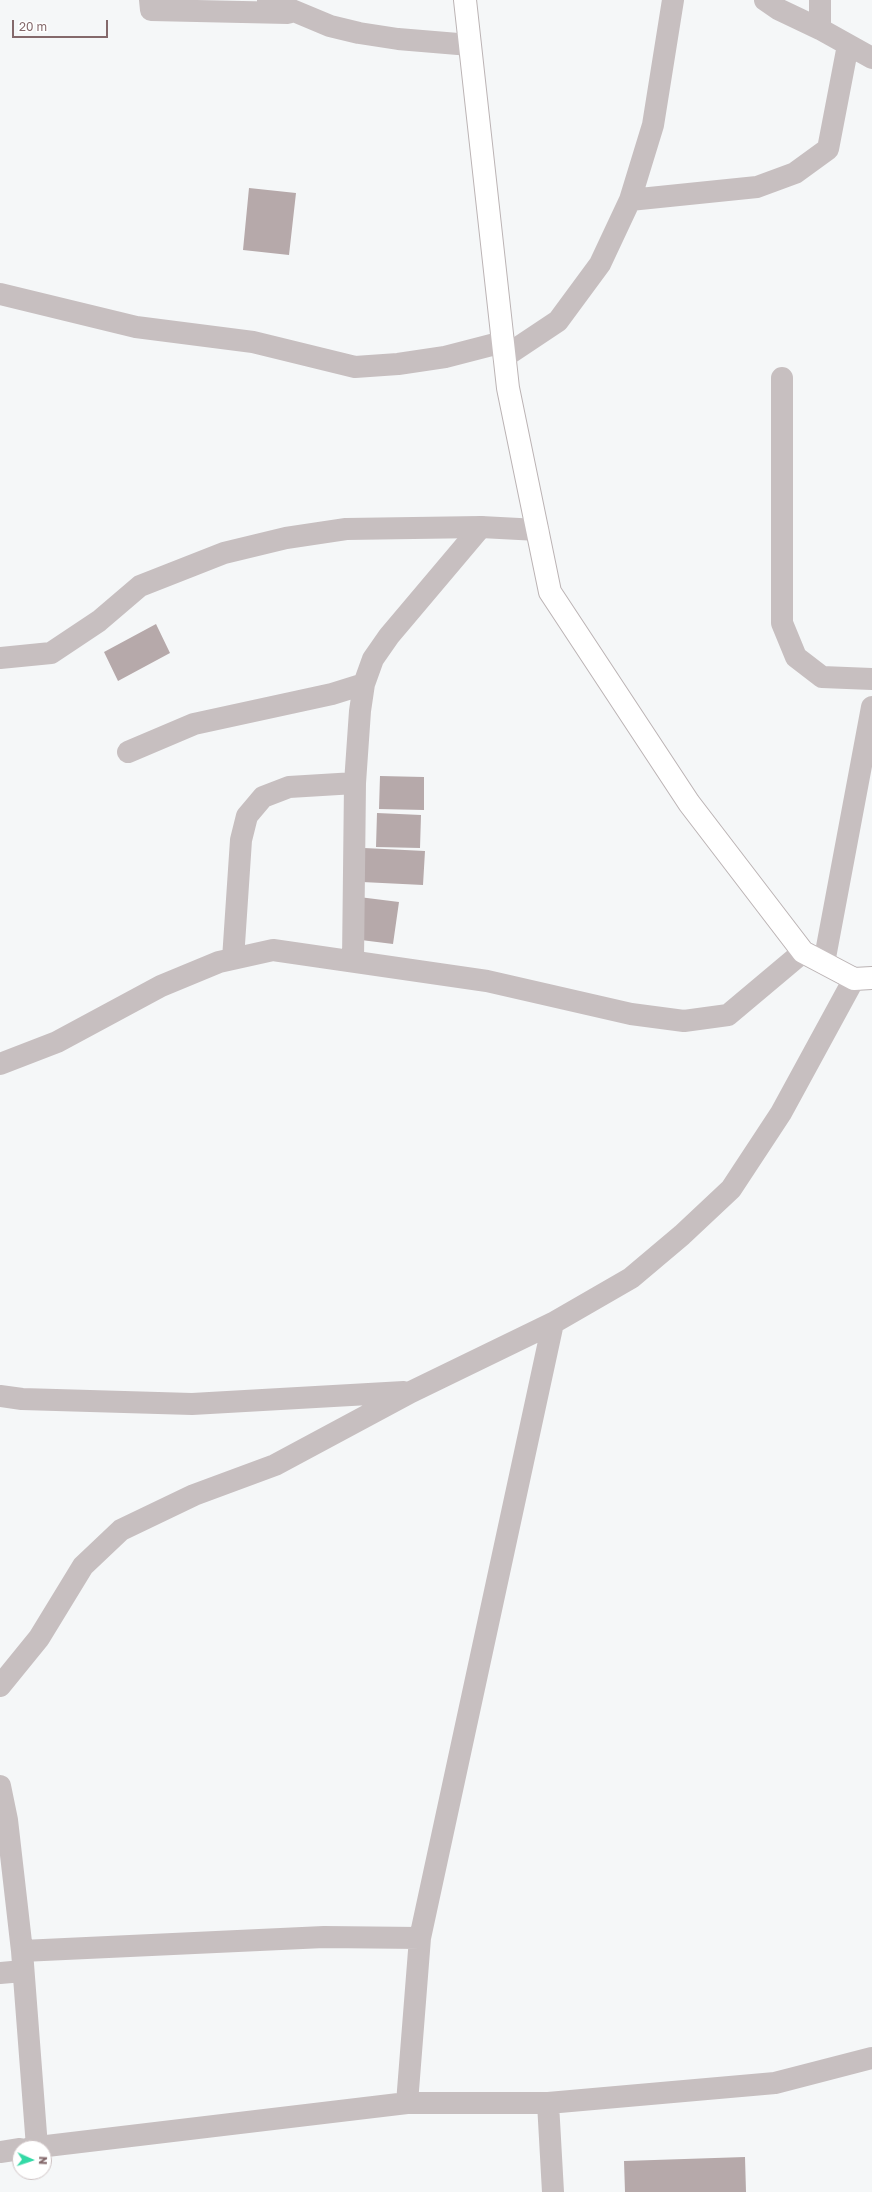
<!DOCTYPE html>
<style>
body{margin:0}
#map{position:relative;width:872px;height:2192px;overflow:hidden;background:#f5f7f8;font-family:"Golos Text",sans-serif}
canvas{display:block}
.north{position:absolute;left:12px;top:2140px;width:40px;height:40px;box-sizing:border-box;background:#fff;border:1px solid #cec3c4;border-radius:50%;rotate:93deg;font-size:11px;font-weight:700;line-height:16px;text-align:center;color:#84696b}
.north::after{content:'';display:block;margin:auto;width:14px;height:18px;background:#34d9a6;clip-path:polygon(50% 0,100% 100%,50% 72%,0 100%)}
.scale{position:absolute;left:12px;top:20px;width:96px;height:18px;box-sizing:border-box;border:2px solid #84696b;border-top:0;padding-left:5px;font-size:12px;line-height:14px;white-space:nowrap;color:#84696b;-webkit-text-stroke:3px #fff;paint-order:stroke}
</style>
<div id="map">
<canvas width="872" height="2192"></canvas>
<div class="north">N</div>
<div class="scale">20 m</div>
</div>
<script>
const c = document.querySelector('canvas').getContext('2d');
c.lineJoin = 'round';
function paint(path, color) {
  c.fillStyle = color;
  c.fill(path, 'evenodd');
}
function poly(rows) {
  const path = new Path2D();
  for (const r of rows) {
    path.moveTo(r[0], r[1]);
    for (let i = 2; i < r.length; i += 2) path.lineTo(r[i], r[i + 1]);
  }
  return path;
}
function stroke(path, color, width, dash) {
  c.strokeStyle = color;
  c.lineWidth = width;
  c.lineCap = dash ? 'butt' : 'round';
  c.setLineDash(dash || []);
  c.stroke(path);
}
paint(poly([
 [249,188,296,193,289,255,243,250],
 [156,624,170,653,118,681,104,652],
 [380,776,424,777,424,810,379,809],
 [377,813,421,815,420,848,376,847],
 [364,848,425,851,423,885,362,882],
 [359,897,399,902,393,944,353,939],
 [745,2157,746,2192,625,2192,624,2161]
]), '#b6a9aa');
const primary = poly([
 [465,0,508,388,550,592,689,803,803,952,854,979,872,978]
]);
stroke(primary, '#bbb3b4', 24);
stroke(poly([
 [150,0,151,10,288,13],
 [268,0,330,26,359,33,398,39,470,45],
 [765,0,778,9,820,29,872,58],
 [820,0,820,29],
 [630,200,757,187,795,173,828,149,848,45],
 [0,294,136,327,253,342,355,367,398,364,445,357,503,342],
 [504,357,558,321,600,264,630,200,653,125,673,0],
 [782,378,782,623,796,657,822,677,872,679],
 [128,752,194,724,332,694,364,684],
 [233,959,241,840,247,816,263,797,289,787,355,783],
 [353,960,355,783,360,711,364,684,373,659,389,636,481,527],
 [824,963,872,707],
 [0,1064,57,1042,161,986,219,962,273,950,487,981,631,1014,684,1021,728,1015,803,952],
 [0,1396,22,1399,192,1404,404,1392],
 [0,1686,39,1638,83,1566,121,1530,194,1495,275,1465,411,1392,553,1323,631,1278,682,1235,731,1189,781,1113,854,979],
 [0,1786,7,1820,22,1951,37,2147],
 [22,1951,324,1937,420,1938],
 [0,1973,23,1971],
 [407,2103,420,1938,553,1323],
 [548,2103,553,2192],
 [30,2148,407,2103,548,2103,775,2083,872,2058],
 [0,2152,20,2149]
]), '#c7bfc0', 22);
stroke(poly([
 [0,658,51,653,99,621,140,586,224,553,286,538,346,529,481,527,538,530]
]), '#c7bfc0', 22);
stroke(primary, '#fff', 22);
</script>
